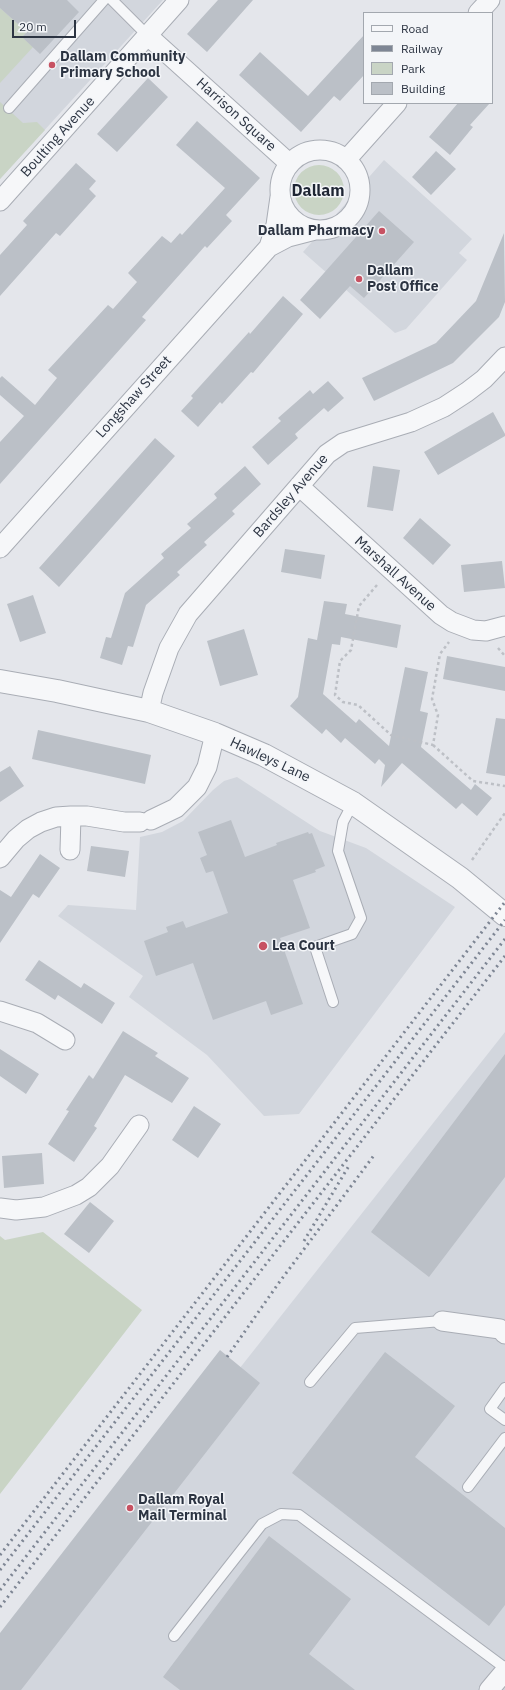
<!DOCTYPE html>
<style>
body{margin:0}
#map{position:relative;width:505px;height:1690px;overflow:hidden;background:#e4e6eb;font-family:"IBM Plex Sans",sans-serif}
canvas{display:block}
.legend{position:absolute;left:363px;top:12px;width:130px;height:92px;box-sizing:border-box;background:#f3f5f8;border:1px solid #a3a8af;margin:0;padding:5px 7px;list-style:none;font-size:12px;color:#2c3442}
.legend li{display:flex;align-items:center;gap:8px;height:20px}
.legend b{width:20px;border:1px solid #a3a8af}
.scale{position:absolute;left:12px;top:20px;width:64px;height:18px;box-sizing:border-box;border:2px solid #2c3442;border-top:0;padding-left:5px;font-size:12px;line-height:14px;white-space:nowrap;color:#2c3442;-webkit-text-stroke:3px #f3f5f8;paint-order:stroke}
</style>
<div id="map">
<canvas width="505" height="1690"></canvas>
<ul class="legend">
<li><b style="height:5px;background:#f6f7f9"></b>Road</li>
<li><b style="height:5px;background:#7e8694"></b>Railway</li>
<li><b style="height:11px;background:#c9d4c5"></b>Park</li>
<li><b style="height:11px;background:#bbc0c7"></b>Building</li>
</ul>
<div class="scale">20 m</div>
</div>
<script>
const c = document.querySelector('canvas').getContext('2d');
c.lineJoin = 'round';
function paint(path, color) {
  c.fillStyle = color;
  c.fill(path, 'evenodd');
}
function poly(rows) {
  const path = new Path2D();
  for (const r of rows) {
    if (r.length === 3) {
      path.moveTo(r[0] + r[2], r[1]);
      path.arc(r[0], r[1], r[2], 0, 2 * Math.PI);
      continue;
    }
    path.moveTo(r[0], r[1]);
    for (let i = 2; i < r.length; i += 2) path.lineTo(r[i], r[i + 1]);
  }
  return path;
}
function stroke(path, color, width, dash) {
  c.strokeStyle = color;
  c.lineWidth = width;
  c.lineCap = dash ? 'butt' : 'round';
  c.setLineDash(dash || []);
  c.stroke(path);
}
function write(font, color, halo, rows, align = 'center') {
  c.font = font + ' "IBM Plex Sans",sans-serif';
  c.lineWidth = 3;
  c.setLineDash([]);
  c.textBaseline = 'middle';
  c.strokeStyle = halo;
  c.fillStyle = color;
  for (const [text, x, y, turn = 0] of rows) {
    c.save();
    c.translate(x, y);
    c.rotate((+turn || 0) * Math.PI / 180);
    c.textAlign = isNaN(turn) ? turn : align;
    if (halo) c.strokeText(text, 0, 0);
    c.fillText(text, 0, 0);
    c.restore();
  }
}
paint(poly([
 [0,0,163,0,0,179],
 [384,160,472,239,459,253,467,260,406,329,395,333,303,252],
 [237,777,320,831,366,848,455,907,299,1114,264,1116,207,1055,129,997,143,976,58,916,68,905,136,910,140,837,162,832,183,821,213,790,224,781],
 [505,1032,505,1690,0,1690,0,1672]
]), '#d2d6dd');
paint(poly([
 [0,8,27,32,22,37,33,47,0,83],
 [0,102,23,123,37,122,45,130,0,179],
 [319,190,25],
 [43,1232,142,1310,0,1494,0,1236,5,1240]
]), '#c9d4c5');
paint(poly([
 [0,0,67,0,79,12,40,54,22,37,27,32,0,8],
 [218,0,253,0,207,52,187,34],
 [364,35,364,75,340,101,334,96,301,132,239,75,260,52,308,96],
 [148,78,168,97,117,152,97,134],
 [458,103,490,103,470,125,473,127,450,155,429,137],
 [197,121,260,178,226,215,232,221,207,248,205,246,142,317,146,320,0,484,0,442,24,416,0,395,0,378,2,376,35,405,57,378,48,370,108,305,113,309,137,282,128,273,162,236,171,243,180,233,182,235,225,188,176,145],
 [436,151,456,169,431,195,412,177],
 [76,163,96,181,89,189,96,196,60,236,56,233,0,296,0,255,27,225,23,221],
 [379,211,414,242,364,298,350,286,320,319,300,300],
 [504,233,505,302,499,317,453,363,374,401,362,378,436,343,476,301],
 [283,296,303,314,253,373,251,372,222,404,220,402,198,427,181,411,193,398,191,396,249,332,250,334],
 [328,381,344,398,328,412,324,408,295,434,298,438,268,465,252,447,281,421,278,418,310,390,313,394],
 [493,412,505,434,505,436,438,475,424,452],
 [155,438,175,456,59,587,39,568],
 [245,466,261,484,232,511,235,514,204,542,207,545,177,572,180,575,146,605,133,647,128,646,122,665,100,658,106,637,111,638,125,593,164,558,161,554,191,528,187,524,217,498,214,494],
 [373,466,400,470,393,511,367,507],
 [420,518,451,545,433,565,403,538],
 [285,549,325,555,321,579,281,572],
 [502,561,505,588,464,592,461,565],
 [33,595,46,633,20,642,7,604],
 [324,601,347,604,345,614,401,625,397,648,341,637,340,645,332,644,323,694,356,723,359,719,389,746,405,667,428,672,420,711,428,713,421,747,471,790,475,784,492,798,477,816,462,803,456,809,402,763,381,787,385,765,379,759,375,764,345,738,341,743,326,729,322,734,290,706,298,697,308,638,317,640],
 [244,629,258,675,220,686,207,641],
 [447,656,505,667,505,691,443,679],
 [496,718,505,719,505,776,486,773],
 [38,730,151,755,145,784,32,759],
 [10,766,24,786,0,802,0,772],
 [231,820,245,857,277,845,276,843,308,832,309,834,312,833,325,866,315,870,316,872,293,880,310,928,280,938,303,1004,271,1015,266,1001,213,1020,193,963,156,976,144,941,168,932,166,927,183,921,186,928,228,913,213,871,206,873,200,858,207,855,198,832],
 [91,846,129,851,125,877,87,871],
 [40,854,60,868,39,898,33,894,0,943,0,890,11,897],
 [39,960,81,988,84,983,115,1003,102,1024,58,995,55,1000,25,980],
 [123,1031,158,1053,155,1056,189,1078,172,1103,125,1075,94,1126,97,1128,74,1162,48,1144,69,1111,66,1110,89,1075,93,1079],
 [0,1049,39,1074,26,1094,0,1076],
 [505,1054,505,1177,429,1277,371,1232],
 [194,1106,221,1124,198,1158,172,1140],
 [42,1153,44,1184,4,1188,2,1156],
 [90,1202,114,1221,89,1253,64,1234],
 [220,1350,260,1383,21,1690,0,1690,0,1633],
 [385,1352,455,1406,415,1457,505,1528,505,1605,489,1626,292,1473],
 [269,1536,351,1599,309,1654,355,1690,180,1690,163,1677]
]), '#bbc0c7');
const service = poly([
 [112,0,147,35],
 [9,108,104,0],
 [333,1002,315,947,352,934,361,918,338,851,343,822,353,803],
 [310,1382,355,1328,442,1321],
 [505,1388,490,1409,505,1420],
 [468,1487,505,1438],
 [174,1636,262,1524,281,1514,299,1515,505,1668]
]);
const minor = poly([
 [478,13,490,0],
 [147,35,290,164],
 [320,190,40],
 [346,160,397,103],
 [0,201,179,0],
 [269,247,276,225,280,197],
 [299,486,441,615,452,622,473,630,486,631,505,626],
 [0,548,269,247,288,237,315,230],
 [149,711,153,693,169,648,188,614,327,454,343,443,411,422,444,407,467,392,484,379,505,357],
 [151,820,176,808,197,787,207,767,215,734],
 [70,850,71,816,87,816,124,822,140,822],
 [0,858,16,839,28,829,41,822,56,817,71,816],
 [0,1011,37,1023,65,1040],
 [0,1208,16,1210,44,1207,76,1195,89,1187,110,1166,139,1125],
 [442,1321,500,1329,505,1334],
 [489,1690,505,1671]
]);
const tertiary = poly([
 [0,681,57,691,149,711,215,734,264,755,353,803,460,878,505,915]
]);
stroke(service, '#a9adb5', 12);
stroke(minor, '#a9adb5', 21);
stroke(tertiary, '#a9adb5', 24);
stroke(poly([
 [377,585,359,606,351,650,340,661,335,695,343,702,358,705,391,735,433,745,438,715,432,699,440,654,449,642],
 [498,648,505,656],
 [433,745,473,781,505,786],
 [472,860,505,813]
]), '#bdc0c6', 2.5, [3, 3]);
stroke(service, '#f6f7f9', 10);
stroke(minor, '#f6f7f9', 19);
stroke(tertiary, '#f6f7f9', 22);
stroke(poly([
 [304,1241,350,1164],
 [227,1357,278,1284,375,1154],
 [0,1555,505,902],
 [0,1570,505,920],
 [0,1590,505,939],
 [0,1607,505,956]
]), '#7e8694', 3, [2, 4]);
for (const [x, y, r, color] of [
 [52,65,4,"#c75262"],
 [382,231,4,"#c75262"],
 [359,279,4,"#c75262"],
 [263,946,5,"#c75262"],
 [130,1508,4,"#c75262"]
]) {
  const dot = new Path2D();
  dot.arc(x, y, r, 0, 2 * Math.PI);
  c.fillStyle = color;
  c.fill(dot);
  stroke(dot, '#f3f5f8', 1.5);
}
write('bold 14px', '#2c3442', '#f3f5f8', [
 ["Dallam Community",60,57],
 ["Primary School",60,73],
 ["Dallam Pharmacy",374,231,"right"],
 ["Dallam",367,271],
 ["Post Office",367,287],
 ["Lea Court",272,946],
 ["Dallam Royal",138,1500],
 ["Mail Terminal",138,1516]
], 'left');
write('14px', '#2c3442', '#f3f5f8', [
 ["Harrison Square",236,115,42],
 ["Boulting Avenue",58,137,-48],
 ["Longshaw Street",134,397,-48],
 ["Bardsley Avenue",291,496,-49],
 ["Marshall Avenue",395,574,42],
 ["Hawleys Lane",270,760,25]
]);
write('bold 16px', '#1e2533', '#f3f5f8', [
 ["Dallam",318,191]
]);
</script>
